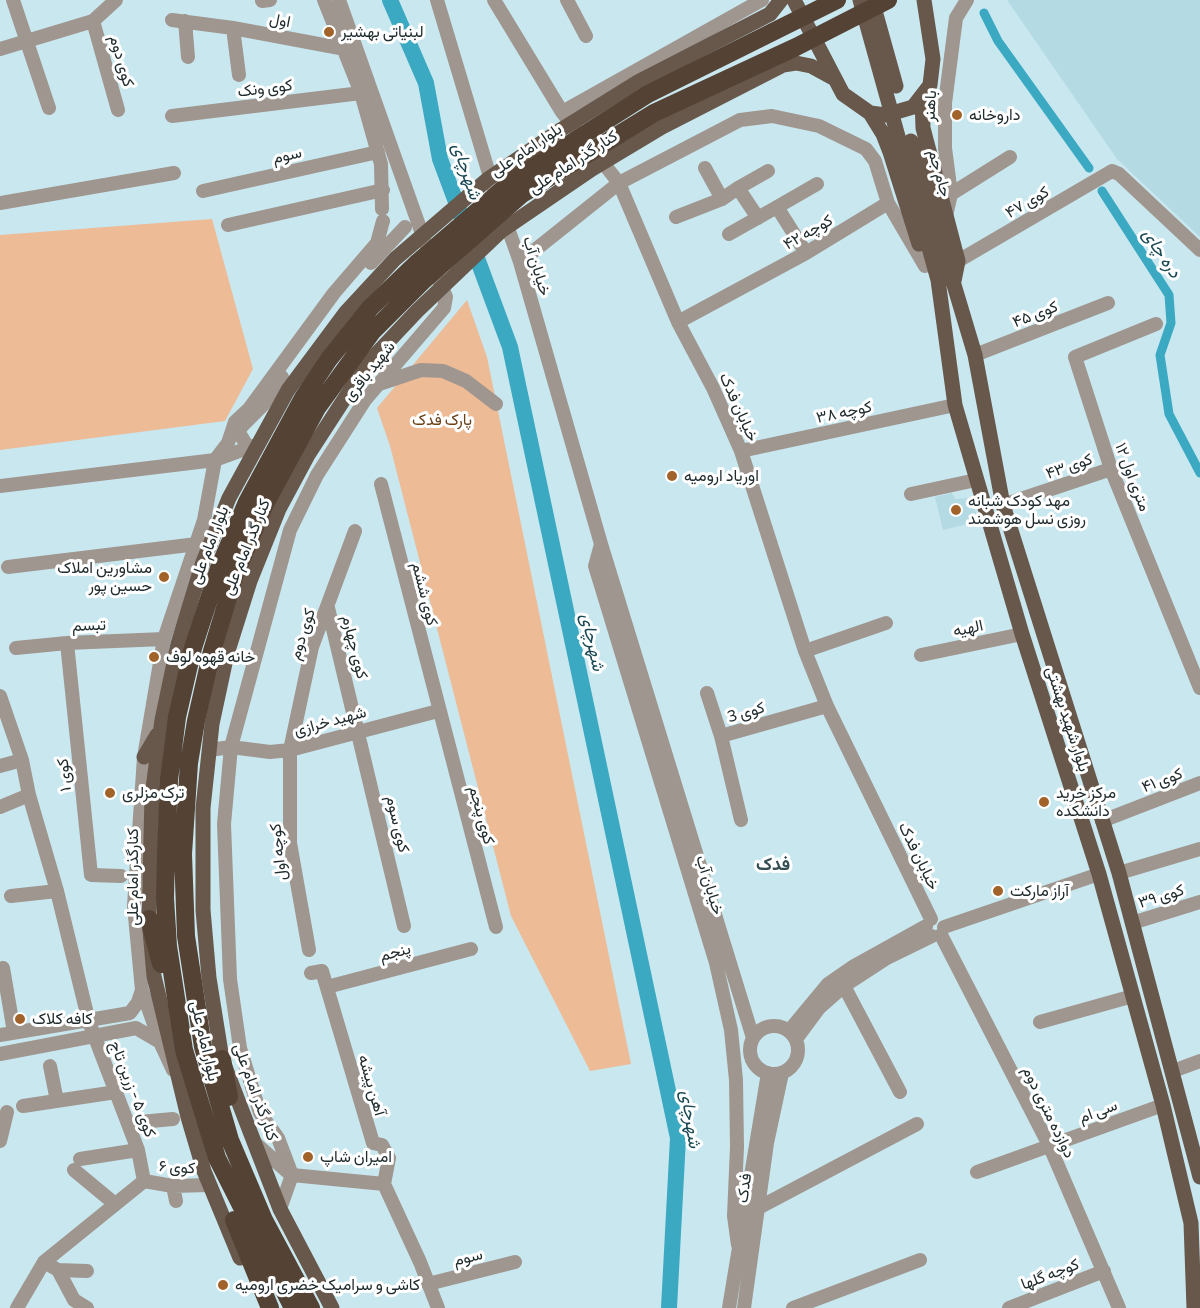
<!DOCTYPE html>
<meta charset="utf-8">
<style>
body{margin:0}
canvas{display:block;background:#c9e7ef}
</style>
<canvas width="1200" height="1308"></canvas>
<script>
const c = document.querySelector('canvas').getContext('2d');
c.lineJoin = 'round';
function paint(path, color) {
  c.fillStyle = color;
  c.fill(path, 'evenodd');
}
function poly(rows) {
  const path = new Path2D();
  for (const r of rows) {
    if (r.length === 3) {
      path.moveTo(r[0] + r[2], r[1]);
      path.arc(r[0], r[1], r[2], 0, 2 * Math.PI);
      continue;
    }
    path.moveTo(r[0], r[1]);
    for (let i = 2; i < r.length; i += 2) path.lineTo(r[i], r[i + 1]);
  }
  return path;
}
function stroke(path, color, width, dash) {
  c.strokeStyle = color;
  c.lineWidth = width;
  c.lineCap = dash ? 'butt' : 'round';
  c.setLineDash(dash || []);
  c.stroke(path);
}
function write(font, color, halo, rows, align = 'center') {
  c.font = font + ' Commissioner,Vazirmatn,sans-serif';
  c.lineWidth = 6;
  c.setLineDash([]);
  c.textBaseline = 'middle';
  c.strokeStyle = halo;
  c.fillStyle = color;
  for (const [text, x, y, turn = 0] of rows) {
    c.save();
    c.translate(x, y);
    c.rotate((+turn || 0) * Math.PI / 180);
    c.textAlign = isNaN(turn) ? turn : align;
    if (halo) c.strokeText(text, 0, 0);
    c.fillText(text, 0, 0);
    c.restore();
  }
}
paint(poly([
 [1007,0,1200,0,1200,237,1117,159],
 [952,493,955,499,969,498,980,521,943,530,935,497]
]), '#b4dae4');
paint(poly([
 [212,219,253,369,225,421,0,450,0,235],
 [467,300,487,357,631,1064,590,1071,511,916,390,446,377,408]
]), '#edbb96');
stroke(poly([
 [984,13,998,41,1089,168],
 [1102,191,1169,295,1171,323,1160,355,1169,414,1200,473]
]), '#3ba9c2', 9);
stroke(poly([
 [390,0,426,83,440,159,462,218],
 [471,242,510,347,678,1138,669,1308]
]), '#3ba9c2', 16);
stroke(poly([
 [13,0,49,108],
 [324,0,361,93,381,164,382,209],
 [339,0,426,245],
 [437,0,493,187],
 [494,0,562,112,576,130],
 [567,0,586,36],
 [262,1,270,0],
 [172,20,233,28,345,49],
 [93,21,118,110],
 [185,21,188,57],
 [233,28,239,75],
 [0,49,93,21,116,0],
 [562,112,762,0],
 [172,116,361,93],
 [596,154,619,183,678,322,713,388,741,451,805,651,827,706,931,919],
 [705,168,722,199,738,188],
 [203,191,378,152],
 [951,194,1010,157],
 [0,203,174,173],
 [946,216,951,194,945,148,945,103,956,18,967,0],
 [504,217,520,262,601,544,753,1038],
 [676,217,722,199],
 [758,218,738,188,768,171],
 [228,225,383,190],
 [729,234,777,207],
 [806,253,777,207,817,184],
 [958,261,1112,171,1119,174,1200,250],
 [520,262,619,183,740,120,772,116,819,126,866,149,875,161,888,203,925,266],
 [371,263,405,227],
 [678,322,806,253,888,203],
 [1156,324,1075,357,1111,469,1200,688],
 [975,355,1108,303],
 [382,383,421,370,443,371,466,381,496,404],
 [248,447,239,433,241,427,263,405,282,377],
 [741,451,955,405],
 [381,484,496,927],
 [0,486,215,460,256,445],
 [911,494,976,480],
 [1003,505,1111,469],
 [601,544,595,566,716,963,731,1030,736,1080,737,1147,734,1216,738,1245],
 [8,567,197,544],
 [328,608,404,926],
 [67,643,91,875,121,876],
 [16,648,67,643,164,639],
 [805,651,886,623],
 [921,655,1022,634],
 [707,693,721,736],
 [0,696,22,760,29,795,57,891,89,1022,138,1150,144,1181,44,1262,17,1308],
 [209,750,231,747,270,752,290,750,438,711],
 [0,766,22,760],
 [0,807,29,795],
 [741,820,721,736,827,706],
 [1102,821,1200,783],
 [1119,873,1200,849],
 [11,896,57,891],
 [1132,923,1200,902],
 [944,927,1099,874],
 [941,935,1050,1147,1119,1308],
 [309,950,290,843,290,750,312,647,355,531],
 [3,968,14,1032],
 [311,973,322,971,373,1143,382,1145,389,1158,384,1184,420,1262,438,1308],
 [844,986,900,1092],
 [327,987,471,949],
 [1040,1022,1133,996],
 [774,1050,24],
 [789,1031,828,984,854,966,926,926],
 [0,1035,130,1013,138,1002,142,990],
 [796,1039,819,1008,844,986,887,958,932,936],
 [0,1054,136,1028,160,1042],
 [50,1066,57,1101],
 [173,1070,160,1042,142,990,134,906,144,757,164,639,204,520,215,460,228,443,235,422,249,409,334,293,377,243,383,221],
 [1173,1071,1200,1061],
 [23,1106,116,1092],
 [129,1123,173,1119],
 [0,1141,7,1112],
 [255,1143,290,1174],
 [80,1159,138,1150],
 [74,1170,115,1204],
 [977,1172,1163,1105],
 [292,1175,384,1184],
 [144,1181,173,1186,209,1185],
 [173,1186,176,1201],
 [758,1208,917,1124],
 [280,1209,292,1175,278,1138,260,1113,240,1048,230,979,224,824,231,747,290,530,317,475,365,400,444,308,446,297,439,280],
 [44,1262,58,1270,74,1300,87,1308],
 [58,1270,87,1271],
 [428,1284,515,1262],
 [729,1308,768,1073],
 [744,1308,767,1143,782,1073],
 [793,1308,920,1260],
 [1009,1308,1104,1271]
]), '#9f968f', 14);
stroke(poly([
 [794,0,843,94,870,113,886,115,913,107,930,85,933,59,924,0],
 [860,0,938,280,955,405,1022,634,1099,874,1163,1105,1191,1223,1194,1308],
 [872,0,896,86],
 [922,99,923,128,958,261,954,281],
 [870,113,883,134,890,152,919,244],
 [911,141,975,355,1003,505,1119,873,1200,1177],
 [144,757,157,735],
 [240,1258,204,1171,188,1117,154,976,149,919,152,796,162,720,178,644,203,562,229,498,288,390,346,312,395,259,488,179,562,129,636,83,770,14,781,0],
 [332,1308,280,1209,222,1059,209,978,203,910,203,808,212,724,227,654,250,581,279,509,308,455,367,364,417,311,501,231,592,169,662,127,783,65,796,63,811,66,833,78]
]), '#68584c', 15);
stroke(poly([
 [149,919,161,964],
 [222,1059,229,1097],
 [234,1220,270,1308],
 [293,1308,217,1158,184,1050,168,946,165,898,166,853,169,780,177,717,193,648,219,568,247,502,303,398,329,359,370,308,418,262,516,178,648,94,837,0],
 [311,1308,264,1220,230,1140,203,1047,186,936,183,854,189,763,196,721,212,651,235,575,264,506,317,408,372,332,424,280,522,194,654,113,796,47,888,0]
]), '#544234', 18);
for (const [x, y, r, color] of [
 [329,32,6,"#a2632b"],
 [957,115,6,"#a2632b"],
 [672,476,6,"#a2632b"],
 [956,510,6,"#a2632b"],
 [164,577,6,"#a2632b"],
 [154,657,6,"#a2632b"],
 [110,793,6,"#a2632b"],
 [1044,802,6,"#a2632b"],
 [998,891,6,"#a2632b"],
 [20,1019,6,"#a2632b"],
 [308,1157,6,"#a2632b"],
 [223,1285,6,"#a2632b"]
]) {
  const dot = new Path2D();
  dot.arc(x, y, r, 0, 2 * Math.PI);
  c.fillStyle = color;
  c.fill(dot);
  stroke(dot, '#fff', 2);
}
write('16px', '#202b2e', '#fff', [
 ["اول",280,20,11],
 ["کوی دوم",122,61,74],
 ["کوی ونک",265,88,-7],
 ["باهنر",930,106,-87],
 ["بلوار امام علی",526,150,-34],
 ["سوم",287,155,-13],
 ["کنار گذر امام علی",573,162,-33],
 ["جام جم",940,173,74],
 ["کوی ۴۷",1027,202,-30],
 ["کوچه ۴۲",808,232,-30],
 ["خیابان آب",537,266,73],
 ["کوی ۴۵",1035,314,-21],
 ["شهید باقری",369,371,-51],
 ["خیابان فدک",739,407,66],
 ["کوچه ۳۸",844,412,-12],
 ["کوی ۴۳",1069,466,-19],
 ["۱۲ متری اول",1133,477,69],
 ["بلوار امام علی",209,545,-69],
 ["کنار گذر امام علی",246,547,-68],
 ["کوی ششم",425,594,76],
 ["تبسم",89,625,-2],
 ["الهیه",968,628,-12],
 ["کوی دوم",302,634,-72],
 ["کوی چهارم",355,647,76],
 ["کوی 3",746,712,-16],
 ["بلوار شهید بهشتی",1068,719,72],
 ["شهید خرازی",330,721,-15],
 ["کوی ۱",64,775,-96],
 ["کوی ۴۱",1162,780,-21],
 ["کوی پنجم",482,815,75],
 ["کوی سوم",398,824,77],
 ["کوچه اول",278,852,-96],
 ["خیابان فدک",919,856,64],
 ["کنارگذر امام علی",133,877,-90],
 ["خیابان آب",710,885,73],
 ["کوی ۳۹",1161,896,-17],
 ["پنجم",395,952,-15],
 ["بلوار امام علی",205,1041,77],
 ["آهن پیشه",372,1085,74],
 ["کوی ۵ - زرین تاج",133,1089,69],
 ["کنار گذر امام علی",256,1092,70],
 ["سی ام",1098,1111,-20],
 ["دوازده متری دوم",1049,1112,64],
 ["کوی ۶",177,1167,4],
 ["فدک",744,1188,-82],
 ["سوم",468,1257,-14],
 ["کوچه گلها",1050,1274,-21]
]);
write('16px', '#202b2e', '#fff', [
 ["لبنیاتی بهشیر",341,32],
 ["داروخانه",969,115],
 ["اوریاد ارومیه",684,476],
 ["مهد کودک شبانه",968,501],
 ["روزی نسل هوشمند",968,519],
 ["مشاورین املاک",152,568,"right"],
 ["حسین پور",152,586,"right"],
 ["خانه قهوه لوف",166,657],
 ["ترک مزلری",122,793],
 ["مرکز خرید",1056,793],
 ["دانشکده",1056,811],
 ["آراز مارکت",1010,891],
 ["کافه کلاک",32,1019],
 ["امیران شاپ",320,1157],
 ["کاشی و سرامیک خضری ارومیه",235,1285]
], 'left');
write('16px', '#6b4019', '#fff', [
 ["پارک فدک",442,420]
]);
write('italic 18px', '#1a4954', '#fff', [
 ["شهرچای",467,171,72],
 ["دره چای",1162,253,57],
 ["شهرچای",593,642,78],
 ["شهرچای",691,1119,82]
]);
write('bold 18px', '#334d53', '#fff', [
 ["فدک",773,864]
]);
</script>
